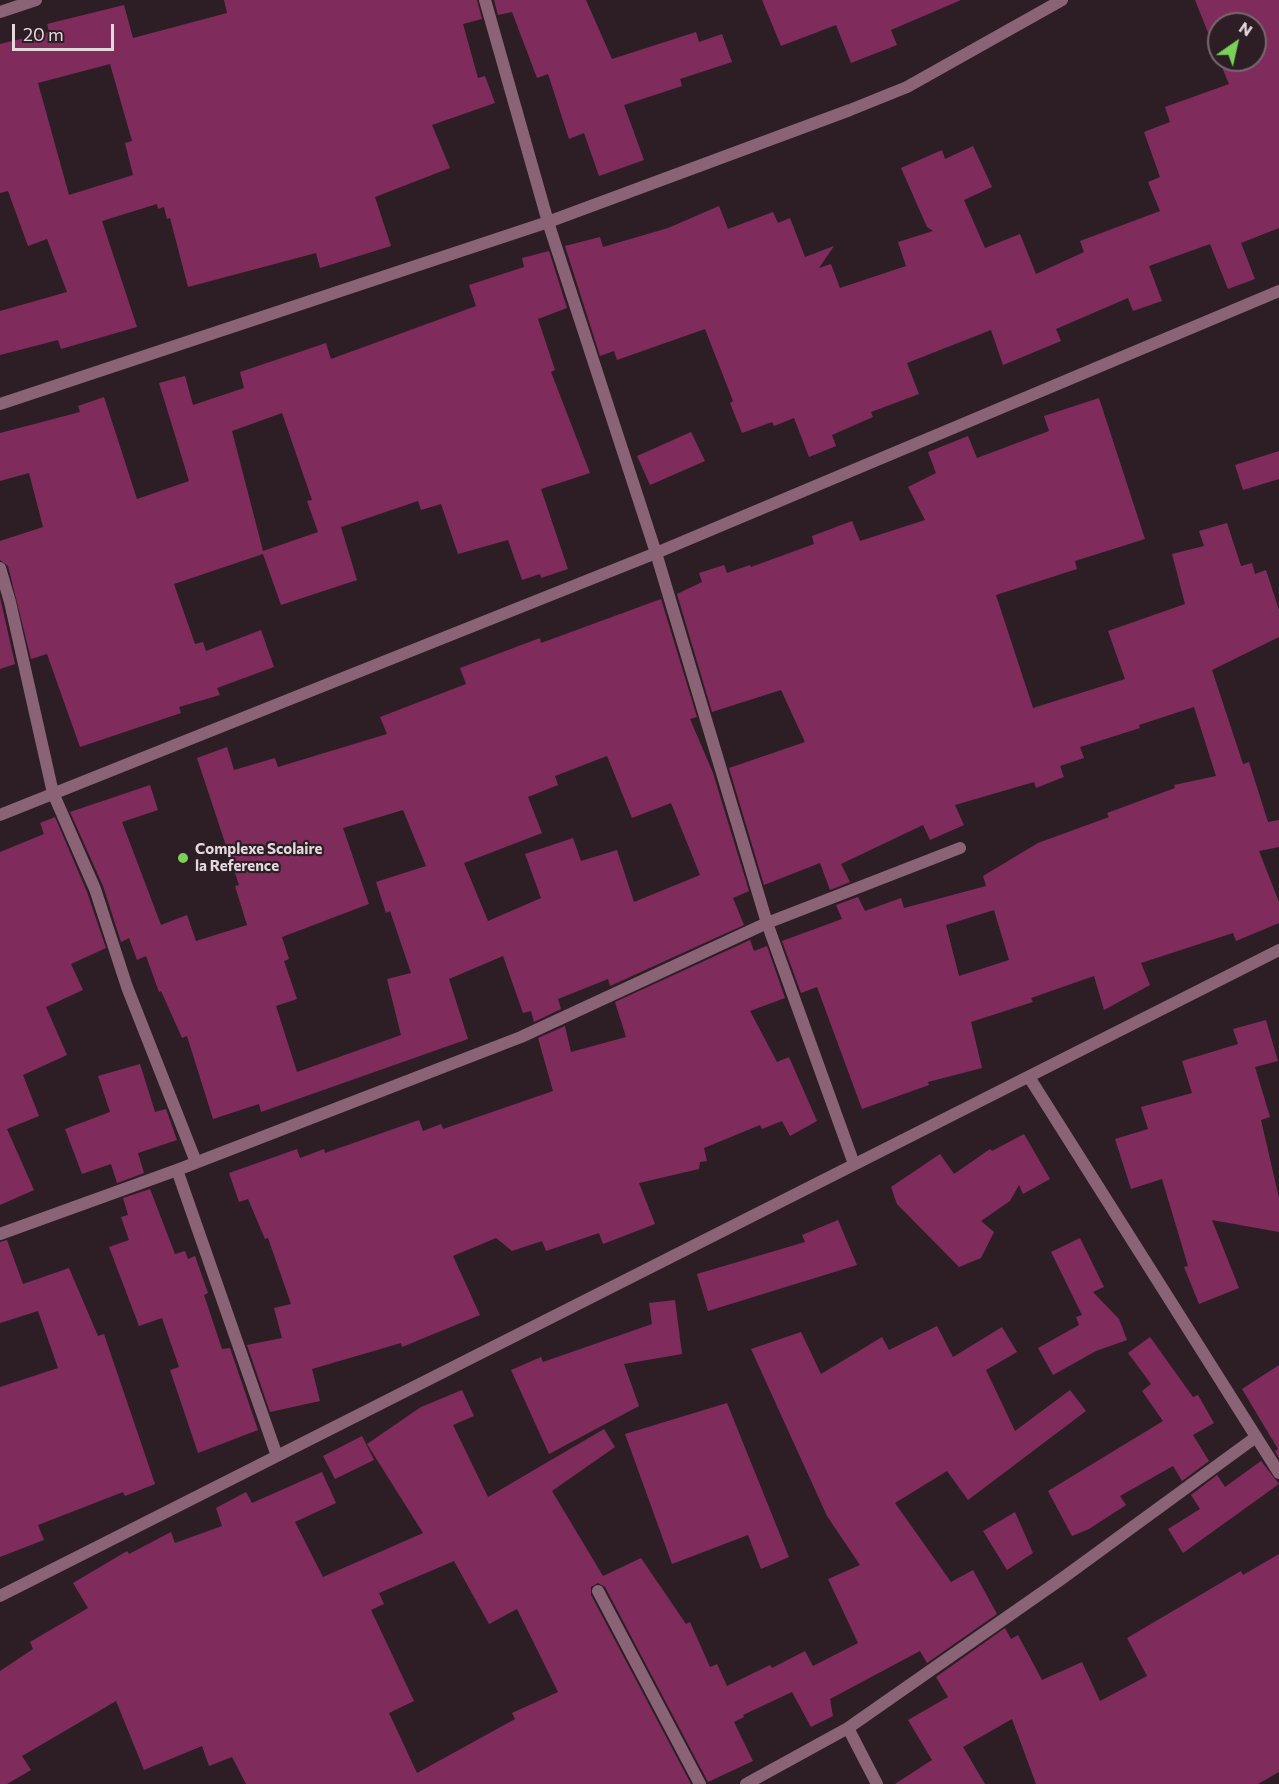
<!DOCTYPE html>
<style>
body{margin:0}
#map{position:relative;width:1279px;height:1784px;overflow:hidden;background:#2d1e25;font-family:Commissioner,sans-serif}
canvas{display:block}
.north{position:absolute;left:1207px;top:12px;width:60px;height:60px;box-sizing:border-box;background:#2d1e25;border:2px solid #76686f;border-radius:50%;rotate:34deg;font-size:16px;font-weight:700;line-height:24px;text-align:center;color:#e3d8dd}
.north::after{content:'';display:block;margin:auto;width:21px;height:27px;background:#79d158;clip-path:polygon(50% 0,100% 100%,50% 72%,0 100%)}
.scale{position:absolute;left:12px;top:24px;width:102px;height:27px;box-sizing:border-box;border:3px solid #e3d8dd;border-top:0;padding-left:8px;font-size:18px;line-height:21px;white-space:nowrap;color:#e3d8dd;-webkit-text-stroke:4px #2d1e25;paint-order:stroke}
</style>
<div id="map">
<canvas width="1279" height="1784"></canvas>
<div class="north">N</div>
<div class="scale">20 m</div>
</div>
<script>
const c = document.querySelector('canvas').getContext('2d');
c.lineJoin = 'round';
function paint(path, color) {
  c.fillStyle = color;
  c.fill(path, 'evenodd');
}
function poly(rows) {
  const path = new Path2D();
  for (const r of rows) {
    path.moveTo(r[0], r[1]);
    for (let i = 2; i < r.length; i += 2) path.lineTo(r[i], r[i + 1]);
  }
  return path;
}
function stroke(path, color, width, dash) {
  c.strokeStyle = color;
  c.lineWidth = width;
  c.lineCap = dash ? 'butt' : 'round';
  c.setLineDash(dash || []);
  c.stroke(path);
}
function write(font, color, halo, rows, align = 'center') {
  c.font = font + ' Commissioner,sans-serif';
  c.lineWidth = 4.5;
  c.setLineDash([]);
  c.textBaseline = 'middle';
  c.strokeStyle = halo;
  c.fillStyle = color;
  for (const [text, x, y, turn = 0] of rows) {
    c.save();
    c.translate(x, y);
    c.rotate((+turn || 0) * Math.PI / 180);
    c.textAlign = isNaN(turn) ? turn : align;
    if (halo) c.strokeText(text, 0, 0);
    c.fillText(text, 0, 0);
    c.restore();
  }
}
paint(poly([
 [224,0,477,0,482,19,463,24,478,78,485,76,495,103,432,125,450,168,375,197,391,246,320,268,316,253,188,287,170,218,167,219,164,207,158,209,157,204,102,221,137,327,61,349,58,340,0,355,0,311,67,292,47,239,28,246,8,191,0,193,0,44,49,32,47,24,124,5,133,38,227,13],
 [110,64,132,141,125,143,133,175,69,195,38,83],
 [494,0,586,0,612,59,696,32,699,42,722,34,732,62,680,79,682,86,624,105,644,160,599,176,584,133,569,139,548,74,537,78,512,12,498,15],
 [762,0,961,0,891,30,897,45,851,63,836,25,781,46],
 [1195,0,1279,0,1279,228,1241,243,1255,279,1228,289,1210,244,1149,266,1162,301,1133,311,1128,298,1056,329,1061,341,1003,365,991,330,907,363,919,394,871,412,873,417,832,435,836,446,809,457,794,418,774,426,772,422,742,433,730,403,733,401,705,329,617,360,614,351,600,356,565,246,600,237,603,247,668,228,719,206,728,229,773,212,778,223,790,218,805,257,834,246,819,268,831,264,840,288,906,266,898,242,933,231,927,227,901,168,942,150,945,159,973,146,992,187,964,200,985,248,1020,234,1036,274,1084,252,1080,241,1160,211,1148,182,1160,177,1144,132,1170,122,1165,107,1229,84,1219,60,1255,60,1255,24,1219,24,1219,60],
 [549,251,567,308,538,319,555,370,551,372,590,473,541,489,568,569,541,578,540,574,522,580,508,540,458,554,441,504,421,510,418,501,341,527,357,580,281,605,263,554,174,584,195,644,203,642,206,651,261,630,274,667,217,688,220,695,179,707,181,713,80,747,47,654,31,659,8,566,0,560,0,541,43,527,29,473,0,481,0,433,80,412,78,406,104,397,137,499,189,481,159,383,185,376,193,405,244,388,240,372,326,343,331,359,476,306,469,285,524,267,522,258],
 [282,413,312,500,307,501,318,532,263,551,232,431],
 [1099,398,1145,539,1075,561,1077,569,996,595,1033,708,1125,679,1108,631,1185,604,1172,554,1204,546,1199,531,1227,523,1241,566,1252,563,1255,574,1266,570,1279,610,1279,637,1212,670,1243,764,1249,762,1268,822,1279,820,1279,847,1259,851,1279,902,1279,923,1236,941,1233,933,1141,963,1150,985,1104,1010,1094,976,1031,998,1033,1002,971,1022,982,1068,928,1082,929,1085,862,1109,817,987,801,993,782,941,842,919,836,905,858,897,865,911,901,898,904,908,986,886,983,876,1038,843,1109,817,1107,813,1175,788,1174,785,1216,776,1194,707,1139,725,1140,728,1080,747,1084,758,1060,766,1064,777,1036,788,1034,782,955,805,964,825,930,840,923,825,841,864,850,882,830,890,820,863,764,885,729,768,805,742,781,690,712,712,677,594,702,582,699,573,724,565,727,573,750,565,751,567,814,544,812,536,852,521,860,541,925,520,908,487,936,473,928,452,968,436,977,458,1049,431,1044,416],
 [994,910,1009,960,959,976,946,925],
 [691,432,705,461,650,485,637,456],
 [1279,451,1279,479,1243,490,1235,465],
 [0,597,15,664,0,669],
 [661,599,697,717,690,719,713,773,749,891,733,898,744,925,610,986,608,979,558,999,561,1009,534,1022,531,1011,523,1013,503,956,449,979,468,1039,261,1112,259,1104,213,1119,187,1036,182,1038,161,991,159,992,146,956,137,960,129,938,121,942,103,886,70,812,150,785,158,810,122,822,161,925,187,915,196,941,247,925,235,886,239,885,197,758,227,747,234,770,275,758,278,767,387,734,380,717,466,684,460,668,540,638,541,643],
 [607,756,632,818,671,803,700,875,634,902,617,850,581,861,573,838,525,854,541,898,488,921,464,863,542,833,528,797,558,785,555,776],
 [403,810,426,866,376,882,386,913,390,911,411,973,387,979,401,1035,297,1072,276,1006,297,999,284,961,289,959,282,937,369,904,343,828],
 [55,817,87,892,106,948,71,964,83,990,46,1007,67,1055,23,1075,39,1116,7,1129,34,1190,0,1205,0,852,44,834,40,823],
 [750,940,754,951,767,946,785,998,750,1011,777,1062,789,1057,817,1121,790,1136,782,1121,762,1129,760,1125,704,1148,707,1161,700,1162,699,1169,639,1183,655,1224,603,1244,599,1233,546,1251,542,1241,512,1251,496,1238,453,1256,480,1315,402,1347,401,1343,312,1369,320,1401,270,1412,247,1345,282,1338,274,1308,291,1304,268,1238,265,1239,248,1199,239,1202,229,1173,297,1149,300,1158,324,1149,325,1153,419,1120,423,1131,441,1124,443,1129,553,1091,538,1038,565,1026,571,1052,626,1037,615,1002],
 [1266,1020,1278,1061,1255,1067,1270,1117,1261,1120,1279,1198,1279,1232,1212,1220,1239,1288,1199,1304,1184,1267,1188,1266,1162,1179,1131,1189,1115,1139,1148,1129,1141,1107,1192,1093,1182,1061,1238,1044,1233,1029],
 [140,1064,155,1112,166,1109,177,1140,138,1153,144,1173,117,1183,111,1164,82,1174,65,1129,110,1112,98,1076],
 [1024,1134,1050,1179,1023,1194,1019,1185,1010,1201,981,1221,994,1232,981,1258,959,1267,897,1204,891,1187,940,1154,954,1174,990,1149,992,1151],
 [150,1189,175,1254,185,1251,188,1259,195,1256,208,1293,204,1295,222,1349,230,1348,258,1430,198,1453,170,1370,179,1367,162,1318,139,1326,109,1247,129,1240,121,1217,128,1215,123,1198],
 [838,1220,857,1265,708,1311,697,1274,805,1242,802,1235],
 [1080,1238,1104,1287,1093,1292,1119,1319,1127,1340,1096,1351,1053,1375,1038,1348,1079,1325,1076,1317,1082,1315,1051,1252],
 [7,1240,23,1284,69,1268,98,1336,104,1334,155,1484,125,1496,123,1492,38,1525,44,1540,0,1557,0,1387,58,1368,38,1311,0,1323,0,1242],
 [675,1300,682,1354,624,1364,639,1406,549,1454,511,1370,541,1357,543,1362,652,1324,649,1303],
 [937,1326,953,1357,1002,1327,1017,1352,986,1370,1015,1431,1070,1390,1086,1411,968,1500,947,1471,895,1503,951,1582,973,1570,997,1614,927,1663,920,1651,830,1699,833,1716,811,1727,792,1692,743,1715,744,1717,734,1722,753,1761,708,1782,605,1587,598,1583,591,1587,591,1595,691,1784,246,1784,232,1757,209,1766,202,1746,144,1770,116,1701,22,1756,31,1770,7,1784,0,1784,0,1671,33,1649,30,1642,88,1608,73,1583,127,1551,129,1554,171,1532,175,1543,222,1526,216,1508,246,1492,252,1503,322,1472,336,1503,295,1522,323,1577,423,1533,367,1444,421,1407,462,1390,474,1416,453,1425,488,1497,604,1429,615,1447,552,1491,603,1576,641,1558,686,1624,690,1622,710,1667,717,1664,727,1686,770,1665,772,1668,805,1651,813,1666,858,1643,828,1579,860,1565,827,1516,751,1349,801,1332,821,1374,882,1337,889,1350],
 [454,1561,489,1624,517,1609,558,1692,512,1713,515,1719,417,1773,389,1713,414,1701,371,1610,384,1604,379,1593],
 [1150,1337,1193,1397,1198,1395,1214,1423,1193,1435,1209,1461,1182,1481,1173,1466,1120,1496,1126,1505,1089,1529,1072,1536,1048,1491,1163,1421,1142,1391,1151,1384,1128,1353],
 [1279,1365,1279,1458,1275,1451,1278,1449,1242,1389],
 [727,1403,789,1557,761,1569,748,1535,672,1564,625,1434],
 [362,1436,374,1460,335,1479,323,1456],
 [1261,1461,1279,1484,1183,1553,1168,1529,1200,1509,1191,1495,1217,1475,1225,1487],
 [1015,1512,1033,1553,1007,1570,983,1531],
 [1279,1554,1279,1772,1258,1784,1036,1784,1012,1719,963,1747,985,1784,895,1784,932,1760,908,1720,948,1697,936,1677,1005,1628,1011,1639,1018,1635,1042,1680,1082,1662,1100,1701,1147,1676,1127,1638,1241,1571,1243,1575]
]), '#7f2c5c');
stroke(poly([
 [485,0,548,222,656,553,767,923,854,1164],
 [0,12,36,0],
 [0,404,548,222,850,110,907,87,1062,0],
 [0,568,10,602,53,793,95,889,127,987,196,1162],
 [0,815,656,553,1279,291],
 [1029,1077,1279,1473],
 [177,1170,277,1456],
 [0,1234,177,1170,521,1037,767,923,960,848],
 [598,1591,700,1784],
 [0,1596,1279,950],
 [848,1728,877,1784],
 [746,1784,848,1728,1060,1580,1256,1437]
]), '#8a6376', 12);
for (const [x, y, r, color] of [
 [183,858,6,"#79d158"]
]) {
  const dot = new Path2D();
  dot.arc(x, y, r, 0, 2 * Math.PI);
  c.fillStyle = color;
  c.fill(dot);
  stroke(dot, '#2d1e25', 2);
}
write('bold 15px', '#e3d8dd', '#2d1e25', [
 ["Complexe Scolaire",195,849],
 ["la Reference",195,866]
], 'left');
</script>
